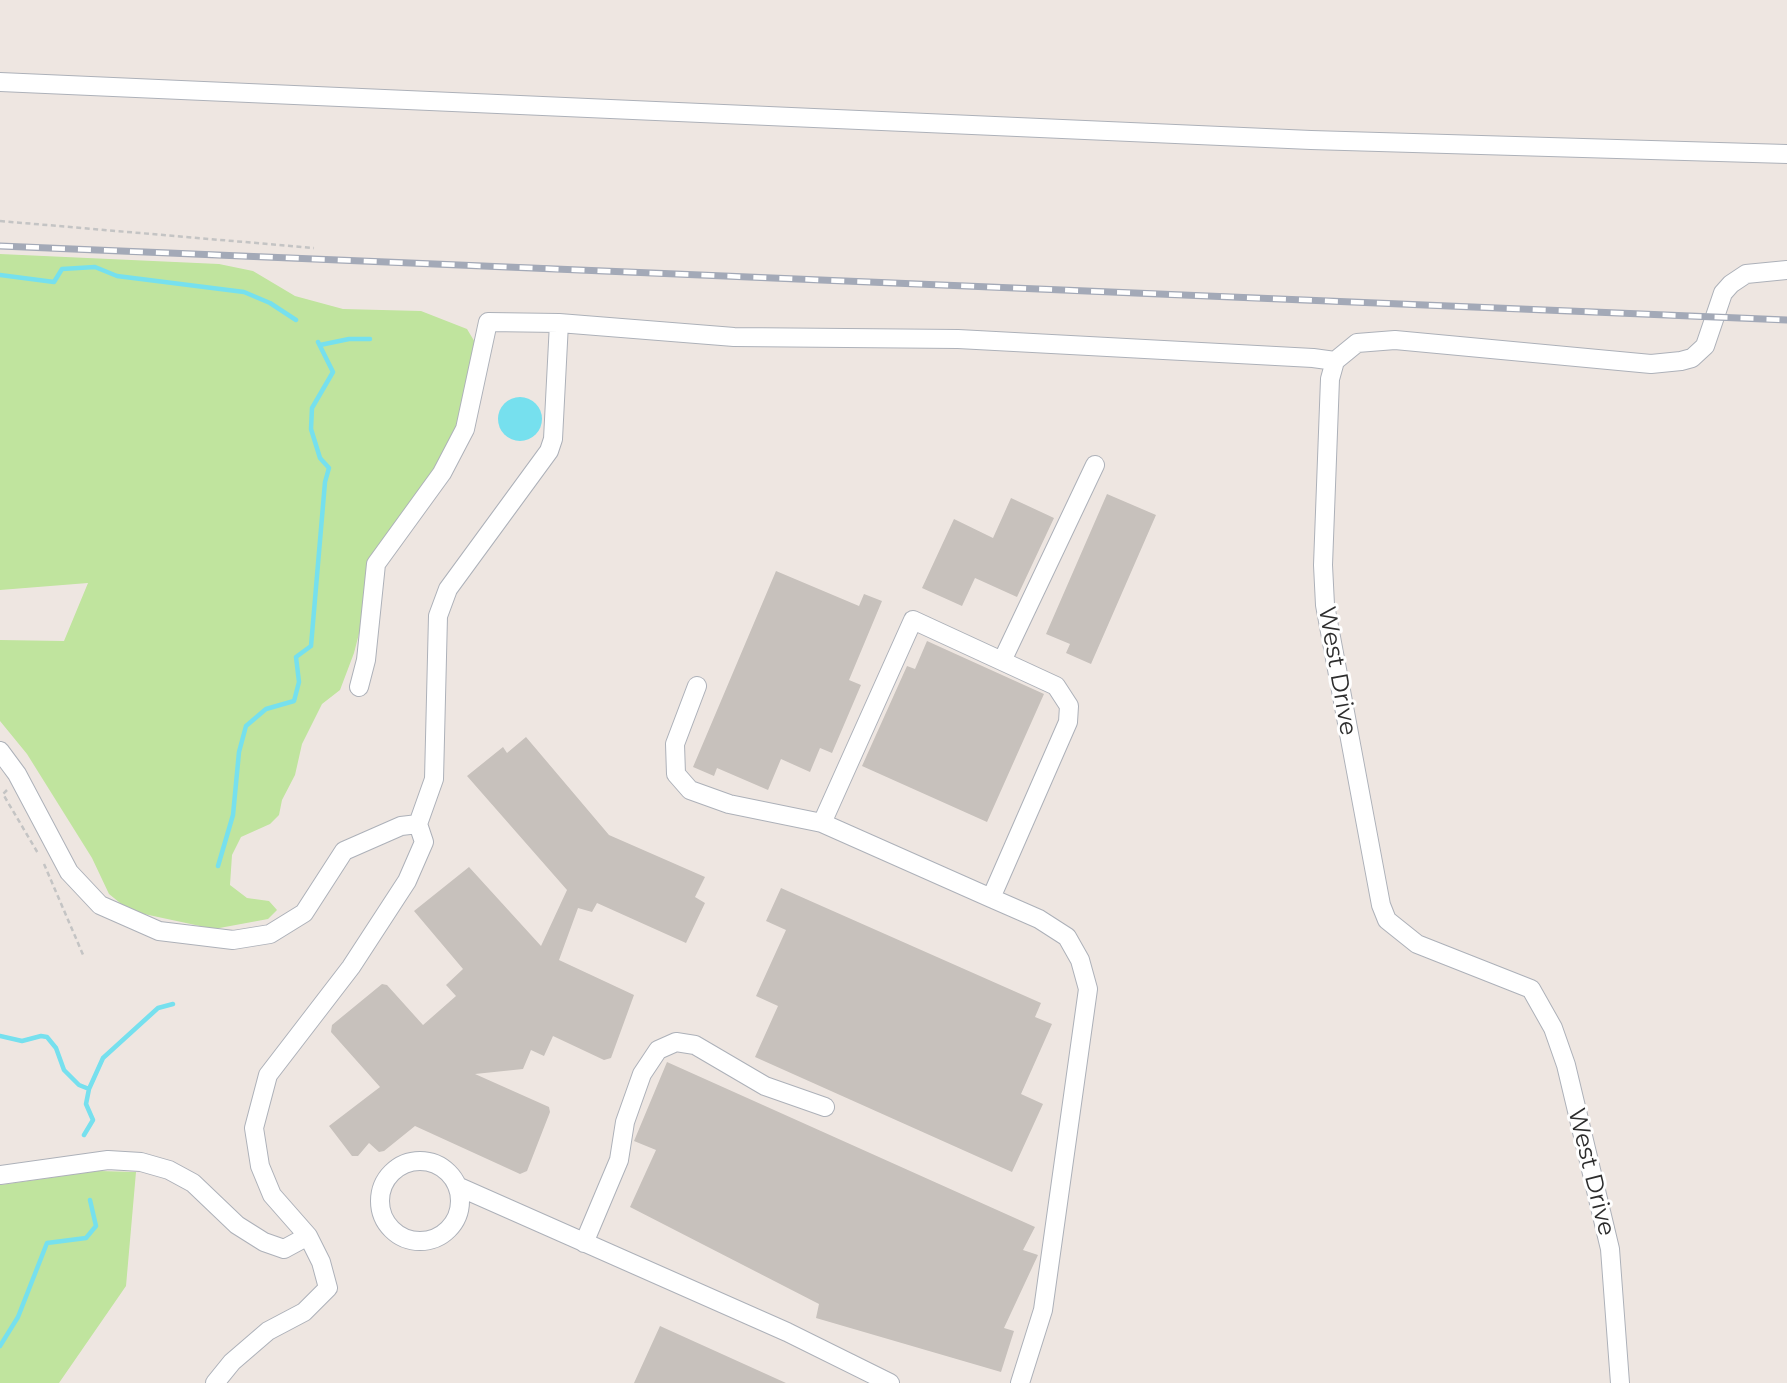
<!DOCTYPE html>
<style>
body{margin:0}
canvas{display:block;background:#eee6e1}
</style>
<canvas width="1787" height="1383"></canvas>
<script>
const c = document.querySelector('canvas').getContext('2d');
c.lineJoin = 'round';
function paint(path, color) {
  c.fillStyle = color;
  c.fill(path, 'evenodd');
}
function poly(rows) {
  const path = new Path2D();
  for (const r of rows) {
    if (r.length === 3) {
      path.moveTo(r[0] + r[2], r[1]);
      path.arc(r[0], r[1], r[2], 0, 2 * Math.PI);
      continue;
    }
    path.moveTo(r[0], r[1]);
    for (let i = 2; i < r.length; i += 2) path.lineTo(r[i], r[i + 1]);
  }
  return path;
}
function stroke(path, color, width, dash) {
  c.strokeStyle = color;
  c.lineWidth = width;
  c.lineCap = dash ? 'butt' : 'round';
  c.setLineDash(dash || []);
  c.stroke(path);
}
function write(font, color, halo, rows, align = 'center') {
  c.font = font + ' Montserrat,sans-serif';
  c.lineWidth = 6;
  c.setLineDash([]);
  c.textBaseline = 'middle';
  c.strokeStyle = halo;
  c.fillStyle = color;
  for (const [text, x, y, turn = 0] of rows) {
    c.save();
    c.translate(x, y);
    c.rotate((+turn || 0) * Math.PI / 180);
    c.textAlign = isNaN(turn) ? turn : align;
    if (halo) c.strokeText(text, 0, 0);
    c.fillText(text, 0, 0);
    c.restore();
  }
}
paint(poly([
 [0,254,219,264,253,271,295,296,343,309,421,311,467,329,476,344,464,421,445,457,374,554,365,588,363,618,354,653,340,690,322,704,302,744,295,775,282,800,279,815,270,824,241,837,232,855,230,885,247,898,269,901,277,910,268,919,214,929,130,911,109,894,92,858,27,754,0,721,0,640,64,641,88,583,0,590],
 [98,1171,136,1172,126,1286,59,1383,0,1383,0,1185]
]), '#c0e49e');
paint(poly([
 [520,419,22]
]), '#76e0ee');
stroke(poly([
 [0,275,54,282,62,269,95,267,117,276,244,292,270,303,296,320],
 [320,345,349,339,370,339],
 [218,866,233,815,239,752,246,726,266,709,294,701,299,682,296,657,311,646,325,482,329,468,320,458,311,429,312,408,333,372,318,342],
 [0,1036,22,1041,41,1036,47,1037,56,1048,64,1070,79,1085,89,1089],
 [84,1135,93,1120,86,1104,89,1089,103,1058,158,1008,173,1004],
 [0,1346,18,1317,47,1243,86,1238,96,1226,90,1200]
]), '#76e0ee', 4.5);
paint(poly([
 [1107,494,1156,515,1091,664,1066,653,1070,644,1046,634],
 [1011,498,1054,518,1017,597,975,578,962,606,922,588,954,519,993,538],
 [776,571,859,606,864,594,882,601,849,680,861,685,832,753,820,748,810,772,781,759,768,790,717,768,714,776,693,767],
 [927,641,1044,694,987,822,862,766,907,666,915,669],
 [526,737,609,835,705,877,695,897,705,903,686,943,597,903,592,912,578,908,559,960,634,995,611,1058,604,1060,553,1036,544,1056,531,1050,523,1069,475,1074,549,1107,550,1112,527,1171,520,1174,415,1126,384,1151,379,1152,369,1143,358,1156,352,1156,329,1126,380,1087,331,1032,332,1025,382,984,387,985,423,1025,456,996,446,985,463,969,414,911,469,867,541,946,567,890,467,776,503,747,507,753],
 [781,888,1041,1003,1035,1017,1052,1024,1021,1094,1043,1104,1012,1172,755,1057,778,1006,756,996,786,930,766,921],
 [667,1062,1035,1227,1023,1250,1038,1255,1004,1328,1014,1331,1001,1372,816,1318,819,1304,630,1207,656,1150,634,1141],
 [660,1326,786,1383,634,1383]
]), '#c7c1bc');
const minor = poly([
 [0,82,1311,140,1787,154],
 [1002,661,1095,465],
 [697,686,675,744,676,774,690,790,729,804,822,823],
 [359,687,366,660,376,564,442,473,465,429,488,322,559,323,734,337,958,339,1313,358,1335,361],
 [0,751,17,774,69,872,100,905,159,931,233,940,270,934,304,913,344,851,401,826,418,824,424,842,407,881,351,967,268,1075,254,1128,260,1166,272,1195,308,1236,321,1262,328,1288,304,1312,268,1331,232,1362,215,1383],
 [418,824,434,779,438,616,448,589,549,451,553,439,559,323],
 [991,898,1068,722,1069,706,1056,686,913,620,822,823,991,898,1039,919,1067,937,1080,960,1088,989,1043,1310,1020,1383],
 [420,1201,40],
 [0,1175,108,1160,141,1162,169,1170,193,1183,237,1225,264,1242,284,1249,308,1236],
 [457,1186,787,1332,890,1383],
 [584,1243,619,1160,625,1122,642,1074,658,1050,676,1042,695,1045,765,1086,825,1107],
 [1620,1383,1610,1249,1566,1065,1553,1028,1531,989,1417,944,1387,920,1381,905,1325,605,1323,565,1330,379,1335,361,1357,343,1395,340,1651,364,1681,361,1692,358,1705,346,1723,293,1731,284,1746,274,1787,270]
]);
stroke(minor, '#adb1b9', 20);
stroke(poly([
 [0,221,314,248],
 [7,790,3,794,39,855],
 [44,864,84,957]
]), '#c4c4c4', 2.5, [5, 3.5]);
stroke(minor, '#fff', 18);
const rail = poly([
 [0,246,1787,320]
]);
stroke(rail, '#a3a9b7', 7);
stroke(rail, '#fff', 4.5, [13]);
write('24px', '#2d2d2d', '#fff', [
 ["West Drive",1337,671,80],
 ["West Drive",1591,1172,76]
]);
</script>
